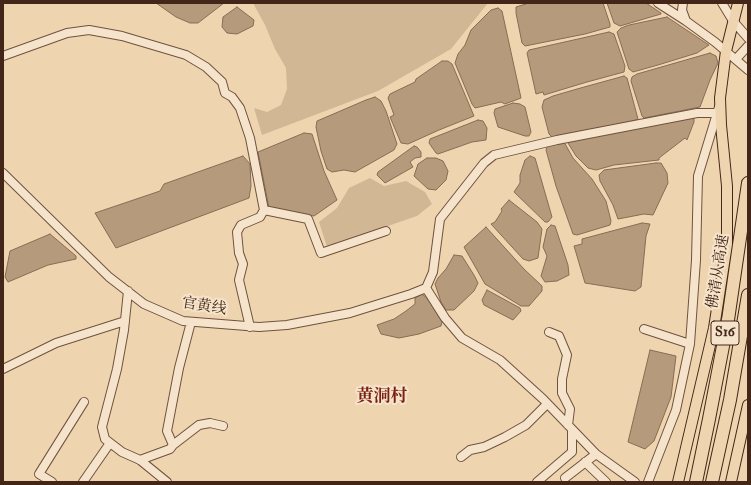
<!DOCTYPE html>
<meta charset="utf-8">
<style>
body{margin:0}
#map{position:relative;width:751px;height:485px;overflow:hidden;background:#efd5af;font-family:"IM FELL Double Pica",serif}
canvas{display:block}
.frame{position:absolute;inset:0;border:4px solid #442618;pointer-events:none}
</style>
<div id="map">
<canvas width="751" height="485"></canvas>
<div class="frame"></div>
</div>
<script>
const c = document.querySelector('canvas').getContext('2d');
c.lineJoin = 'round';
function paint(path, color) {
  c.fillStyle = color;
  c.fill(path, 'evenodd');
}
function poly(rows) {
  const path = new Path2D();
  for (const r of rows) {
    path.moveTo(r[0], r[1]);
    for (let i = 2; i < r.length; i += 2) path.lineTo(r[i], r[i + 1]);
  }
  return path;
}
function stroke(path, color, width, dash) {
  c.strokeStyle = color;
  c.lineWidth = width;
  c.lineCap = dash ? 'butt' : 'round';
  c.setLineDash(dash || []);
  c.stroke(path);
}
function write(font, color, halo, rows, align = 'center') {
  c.font = font + ' "IM FELL Double Pica","Noto Serif SC",serif';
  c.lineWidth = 4;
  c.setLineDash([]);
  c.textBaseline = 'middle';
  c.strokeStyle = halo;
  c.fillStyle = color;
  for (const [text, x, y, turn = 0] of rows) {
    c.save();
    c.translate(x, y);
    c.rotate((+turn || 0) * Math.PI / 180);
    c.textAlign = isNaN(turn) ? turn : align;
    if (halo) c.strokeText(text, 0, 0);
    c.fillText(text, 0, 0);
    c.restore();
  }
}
paint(poly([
 [253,3,488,3,451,49,378,91,262,135,254,108,267,112,281,105,287,89,286,68,275,49,265,25],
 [370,178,384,186,406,181,425,192,432,204,417,216,327,247,319,222,337,208,349,188]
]), '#d2b795');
const water = poly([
 [156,3,224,3,198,23,190,23,176,17,156,3],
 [529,3,603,3,610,24,610,27,585,34,525,46,522,43,516,13,516,7,529,3],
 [607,3,646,3,661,13,661,14,620,26,614,23,607,3],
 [237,7,254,20,253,26,237,34,227,33,222,27,223,17,237,7],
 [498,8,502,11,521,98,505,104,501,102,475,108,472,104,455,63,458,54,465,45,471,30,491,10,498,8],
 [667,17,709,45,697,53,658,65,633,72,629,69,617,32,621,28,629,25,667,17],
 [609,32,614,34,625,66,624,72,587,82,544,95,543,92,536,94,527,53,529,50,609,32],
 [710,53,716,56,718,63,710,80,700,107,644,118,642,116,631,81,632,77,637,74,710,53],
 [442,61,448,61,452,64,474,116,439,130,408,144,401,143,390,117,394,115,388,98,390,94,415,82,416,79,442,61],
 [624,76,627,78,638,119,633,121,552,137,549,134,542,107,544,100,553,96,577,89,624,76],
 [375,97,381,101,386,111,397,144,394,150,355,172,344,170,332,172,327,169,321,151,316,127,317,121,366,100,375,97],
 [513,103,520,104,525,107,531,132,529,136,525,136,498,127,494,113,495,109,513,103],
 [694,116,694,122,687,140,685,138,659,158,659,160,614,165,596,170,588,168,576,156,568,143,571,139,694,116],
 [478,120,483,121,487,128,486,140,472,142,438,154,436,153,429,143,430,139,478,120],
 [304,133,312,134,324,171,337,200,314,216,269,208,258,152,304,133],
 [564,142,573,158,592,179,606,201,611,221,610,225,577,235,573,234,556,186,546,150,548,145,564,142],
 [414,146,417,147,421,152,421,157,415,158,410,162,413,167,385,183,377,175,378,172,414,146],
 [243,156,250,164,251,186,249,198,116,248,95,213,160,191,164,184,243,156],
 [530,156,535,158,552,217,548,222,545,222,514,192,520,183,520,175,525,160,530,156],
 [427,158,436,158,443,161,448,171,446,180,436,190,428,189,414,176,418,164,427,158],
 [656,163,661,163,667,173,668,183,653,215,644,214,618,219,613,205,600,181,599,175,604,170,656,163],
 [509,200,537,222,542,229,538,258,529,261,523,259,491,224,495,222,502,211,501,209,509,200],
 [642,223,650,224,646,236,641,287,635,291,585,283,574,246,582,244,582,239,642,223],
 [551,225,555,226,568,265,569,275,557,281,545,282,541,276,547,256,543,247,547,229,551,225],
 [486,227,524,269,542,286,542,291,529,306,521,306,485,284,464,247,486,227],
 [50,234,76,256,76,259,48,265,8,282,5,277,10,251,50,234],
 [454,255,462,256,474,275,478,283,474,291,454,310,446,310,441,302,435,284,438,278,446,269,454,255],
 [487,290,520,308,521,311,513,320,484,305,482,300,487,290],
 [422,294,429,300,442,322,441,326,419,334,399,338,381,334,377,325,394,319,406,311,415,304,415,298,422,294],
 [650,350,676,356,671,397,654,441,645,449,628,442,650,350]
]);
paint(water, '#b59a7c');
stroke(water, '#886c54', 1);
const minor = poly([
 [658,3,686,21],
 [683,3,682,10,686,21,715,42,748,70],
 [722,3,733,21,748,38],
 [3,56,67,33,89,30,122,36,186,55,206,67,222,82,225,93,232,97,240,108,250,138,264,210,260,217,241,225,237,232,239,253,243,264,239,280,250,327],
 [736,59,748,46],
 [3,173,109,277,144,304,183,321,259,327,287,325,350,313,411,294,426,288],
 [264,210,308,219,321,253,386,231],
 [426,288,433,272,440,219,484,163,494,155,557,140,697,113,717,113],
 [426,288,445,318,462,338,500,360,543,399,596,454,635,482],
 [128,291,124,330,117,369,102,427,105,439,122,452,140,460,167,482],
 [644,329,690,344],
 [549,332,559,336,567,355,562,379,562,393,570,409,568,425],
 [3,369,56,343,125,321],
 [173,445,199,425,210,423,223,426],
 [461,457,470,450,484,447,505,437,526,425,547,404],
 [140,460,170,449,173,445,167,431,179,368,191,322],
 [585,462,606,482],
 [565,478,596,454],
 [52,482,39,474,84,402],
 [83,482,110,443],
 [537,482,572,452,572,430],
 [648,482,676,410,690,344,696,260,698,176,719,107]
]);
const major = poly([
 [678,482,714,328,727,244,727,186,721,125,720,98,726,51,738,3],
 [731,482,748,405]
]);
const highway = poly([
 [696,482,709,419,728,320,748,183],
 [712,482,730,400,748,295]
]);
stroke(minor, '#6f523e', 10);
stroke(major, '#442618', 12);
stroke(highway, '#442618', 14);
stroke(minor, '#f5e4cb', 8);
stroke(major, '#efd5af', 10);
stroke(highway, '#efd5af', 12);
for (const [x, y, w] of [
 [725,333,28]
]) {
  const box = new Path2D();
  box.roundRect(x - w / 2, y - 12, w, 24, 3);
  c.fillStyle = '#f5e4cb';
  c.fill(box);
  stroke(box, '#442618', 1);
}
write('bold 14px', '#442618', null, [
 ["S16",725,333]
]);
write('15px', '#442618', '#f5e4cb', [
 ["佛清从高速",719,272,-81],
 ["官黄线",204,307,9]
]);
write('bold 17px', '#7a1f14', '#f5e4cb', [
 ["黄洞村",382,397]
]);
</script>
